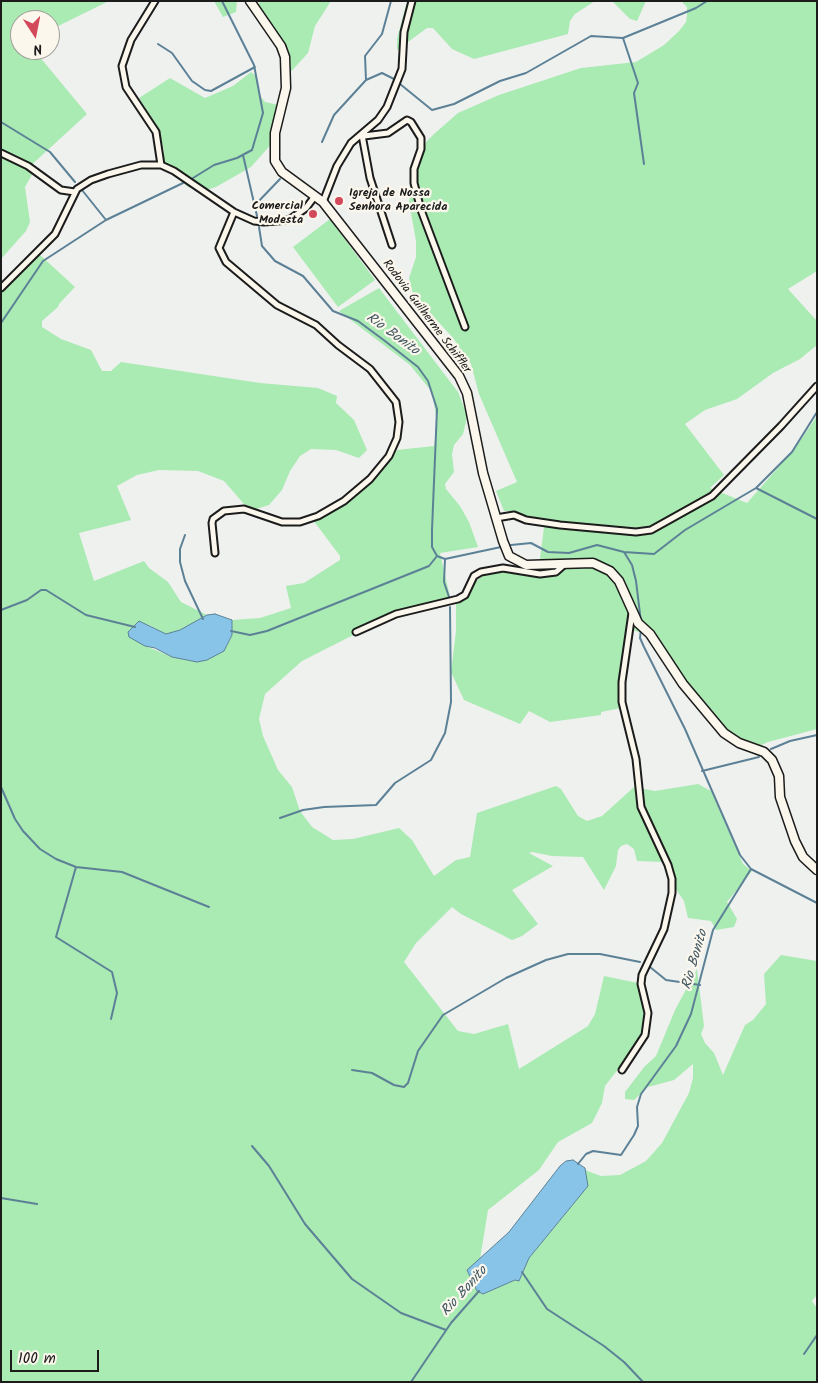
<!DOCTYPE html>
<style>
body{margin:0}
#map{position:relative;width:818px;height:1383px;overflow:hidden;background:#eff1ef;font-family:Kalam,sans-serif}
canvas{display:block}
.frame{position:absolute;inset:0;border:2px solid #1c1c1c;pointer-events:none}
.north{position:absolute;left:10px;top:10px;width:50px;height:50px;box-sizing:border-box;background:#fbf7ec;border:1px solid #a29f99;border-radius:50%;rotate:169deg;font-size:14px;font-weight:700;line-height:20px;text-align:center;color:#1c1c1c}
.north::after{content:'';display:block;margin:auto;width:18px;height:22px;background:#d1495b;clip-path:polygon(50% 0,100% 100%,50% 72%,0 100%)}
.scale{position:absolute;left:10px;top:1350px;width:89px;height:22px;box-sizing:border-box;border:2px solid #1c1c1c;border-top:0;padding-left:6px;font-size:15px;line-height:18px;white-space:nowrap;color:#1c1c1c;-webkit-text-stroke:4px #fbf7ec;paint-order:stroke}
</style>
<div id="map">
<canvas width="818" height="1383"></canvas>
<div class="frame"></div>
<div class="north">N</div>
<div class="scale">100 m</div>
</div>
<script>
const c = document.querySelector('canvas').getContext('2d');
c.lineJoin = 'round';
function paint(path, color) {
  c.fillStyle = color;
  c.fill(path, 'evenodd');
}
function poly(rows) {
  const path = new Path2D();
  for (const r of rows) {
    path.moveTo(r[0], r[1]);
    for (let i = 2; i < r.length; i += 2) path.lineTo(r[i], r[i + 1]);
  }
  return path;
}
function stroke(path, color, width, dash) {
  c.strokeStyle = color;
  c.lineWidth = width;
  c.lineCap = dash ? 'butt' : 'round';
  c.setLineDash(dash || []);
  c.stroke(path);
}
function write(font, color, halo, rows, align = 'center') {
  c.font = font + ' Kalam,sans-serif';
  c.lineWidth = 4.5;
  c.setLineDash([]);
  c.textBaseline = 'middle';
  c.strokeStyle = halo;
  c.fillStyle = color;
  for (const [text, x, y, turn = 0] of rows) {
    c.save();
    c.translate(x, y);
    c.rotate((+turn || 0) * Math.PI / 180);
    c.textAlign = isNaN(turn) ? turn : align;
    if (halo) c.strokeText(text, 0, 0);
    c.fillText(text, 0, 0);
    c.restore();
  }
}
paint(poly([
 [1,1,109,1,50,30,50,20,20,20,20,50,34,50,87,114,27,169,33,173,25,187,30,222,26,231,1,259],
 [214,1,237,1,236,12,223,17],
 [260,1,331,1,315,26,308,53,287,76,279,42,256,12],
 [407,1,595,1,575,14,570,21,568,34,474,59,452,49,433,28,427,28,397,50,397,39],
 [612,1,646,1,637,21,630,19],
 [681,1,817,1,817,271,788,289,817,321,817,345,800,359,773,373,737,399,705,410,685,424,724,475,710,488,747,503,796,447,817,416,817,729,768,742,757,747,729,735,647,636,636,631,631,630,621,708,601,712,601,715,550,722,529,711,520,724,464,700,451,672,456,631,456,601,470,585,492,570,503,566,539,567,544,527,522,523,508,511,504,511,496,491,517,482,479,394,471,364,453,338,413,294,409,278,416,257,416,241,409,202,412,177,426,142,434,134,458,113,499,95,581,68,636,62,664,45,679,31,686,22,687,15,687,7],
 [251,72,256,76,260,96,265,102,279,105,274,141,251,167,216,187,202,191,188,187,162,164,164,150,157,127,139,98,170,78,205,98,233,86],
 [330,219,375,280,338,307,293,247],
 [34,252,39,254,75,287,59,304,58,307,42,321,42,327,61,339,91,350,102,371,111,371,121,362,260,383,318,388,337,396,336,403,354,420,367,450,359,458,336,450,311,449,300,456,290,471,282,490,269,505,256,509,244,504,224,481,198,471,159,470,137,475,117,486,131,520,79,533,94,581,144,561,149,568,168,582,181,602,207,615,175,633,166,634,149,625,143,645,172,657,197,662,207,660,227,646,232,635,232,620,260,618,291,608,286,586,304,583,340,560,340,556,313,520,331,509,335,509,392,458,397,450,434,446,437,422,432,392,410,365,339,311,379,288,458,392,467,415,466,422,463,434,454,445,452,454,454,472,445,484,446,489,460,506,469,522,478,547,440,553,451,601,375,624,302,661,265,694,259,719,263,736,278,770,292,787,300,811,312,827,333,840,353,839,399,828,412,840,434,876,456,860,470,857,477,813,556,786,561,789,578,816,587,821,602,816,634,787,655,791,698,784,711,791,743,864,752,871,727,902,737,919,734,927,716,930,711,921,688,918,684,901,667,876,663,862,637,861,634,849,627,844,621,846,618,850,616,866,604,890,583,857,552,856,532,852,529,853,553,866,512,890,538,924,522,936,512,940,461,914,452,907,416,943,404,962,458,1031,474,1034,508,1024,519,1069,588,1026,595,1014,604,976,638,983,640,991,650,1011,649,1025,643,1037,605,1086,602,1103,592,1123,558,1142,539,1170,488,1210,480,1259,467,1270,477,1291,483,1294,515,1280,519,1281,529,1258,588,1186,585,1170,601,1176,620,1175,646,1161,662,1143,689,1093,693,1078,693,1064,674,1080,648,1087,634,1100,625,1099,625,1092,645,1066,656,1056,675,1010,697,969,704,1026,701,1034,705,1043,714,1053,723,1075,745,1025,753,1020,766,1004,764,974,781,955,817,961,817,1295,812,1301,817,1308,817,1382,1,1382,1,288]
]), '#aaeab3');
const water = poly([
 [215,614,232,620,232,635,224,651,207,660,197,662,172,657,155,648,145,646,129,637,128,632,139,621,166,634,180,630,207,615,215,614],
 [573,1160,585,1168,588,1186,529,1258,519,1281,515,1280,483,1294,477,1291,467,1270,509,1232,560,1166,566,1161,573,1160]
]);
paint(water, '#87c4e7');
stroke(water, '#5c8196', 1);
stroke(poly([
 [623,38,638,83,634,93,644,164],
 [158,44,172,53,192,81,205,90,211,91,255,67],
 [366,80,365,56,382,34,391,1],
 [400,84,432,110,454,104,500,81,526,73,591,36,623,38,696,8,707,1],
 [1,122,50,152,75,182],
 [322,142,334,115,366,80,382,73,394,79],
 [243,155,257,216],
 [193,178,214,165,237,158,252,150,263,113,254,65,222,1],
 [82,190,106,220],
 [255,205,280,179],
 [259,227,262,246,275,261,303,276,333,311,358,321,385,341,418,367,428,381,437,409,432,530,432,547,437,556,445,559,501,547],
 [1,323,43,261,106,220,183,183],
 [756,488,817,519],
 [185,535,180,549,180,562,185,581,203,619],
 [511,545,531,543,548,552,569,553,597,545,624,552,654,554,685,530,756,488,792,452,817,412],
 [624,552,632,565,636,581,641,622],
 [445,559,444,582,449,597],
 [1,610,27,600,41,590,46,590,86,615,135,627],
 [641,629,640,638,644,647,685,729,740,855,751,869,817,903],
 [231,631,250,635,267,631,429,566,437,556],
 [771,749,790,741,817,735],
 [702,771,759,757],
 [1,787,15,819,23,831,40,849,56,859,76,867,122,872,209,907],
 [280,818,303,810,324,807,376,805,395,783,431,760,445,733,451,702,450,607],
 [76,867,56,937,112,972,117,993,111,1019],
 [650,967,666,980,700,985],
 [352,1070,372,1073,394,1085,404,1087,408,1083,418,1051,443,1015,506,978,546,960,568,954,600,954,640,962],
 [252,1146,269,1166,305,1224,352,1279,401,1313,446,1330],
 [578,1164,586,1154,593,1151,621,1155,634,1135,638,1126,637,1107,641,1094,676,1046,691,1014,713,930,751,869],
 [1,1198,37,1204],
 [522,1272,547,1309,604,1346,624,1362,643,1382],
 [804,1354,817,1335],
 [411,1382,451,1323,479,1291]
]), '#5c8196', 2);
const street = poly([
 [155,1,131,40,122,66,126,87,156,132,161,165],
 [362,135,370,178,392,245],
 [364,136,388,133,407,120,411,122,421,138,421,149,414,169,414,183,421,210,465,327],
 [1,153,28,166,61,190,75,192],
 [323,202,337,166,351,143,378,120,387,107,402,69,404,32,412,1],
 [1,288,55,234,77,189,91,180,108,174,141,165,161,165,174,171,234,212,254,221,264,222,289,220,306,208,315,196],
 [496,518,514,515,526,520,560,525,636,532,651,530,712,496,781,426,817,386],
 [215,553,212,523,213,519,224,511,244,509,282,522,300,522,318,516,344,501,370,479,389,456,397,438,399,422,396,402,370,369,338,345,316,325,277,305,226,262,219,248,234,212],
 [356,632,396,614,458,599,465,595,474,576,481,572,503,568,540,574,556,572,565,564],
 [622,1070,645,1035,648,1013,641,984,642,975,664,929,672,893,672,879,668,865,641,807,636,759,622,702,622,682,632,613]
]);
const secondary = poly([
 [250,1,281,46,285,57,286,88,275,133,275,161,282,172,323,202,459,376,467,393,483,473,503,541,509,556,526,565,593,563,610,571,619,581,638,623,650,634,683,684,724,733,739,743,764,752,772,760,779,776,780,797,795,841,803,857,817,870]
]);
stroke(street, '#1c1c1c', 9);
stroke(secondary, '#1c1c1c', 11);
stroke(street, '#fbf7ec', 5);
stroke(secondary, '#fbf7ec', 8);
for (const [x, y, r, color] of [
 [339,201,5,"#d1495b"],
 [313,214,5,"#d1495b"]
]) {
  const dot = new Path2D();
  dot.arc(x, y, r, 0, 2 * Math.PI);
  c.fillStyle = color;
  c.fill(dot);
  stroke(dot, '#fbf7ec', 2);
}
write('bold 12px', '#1c1c1c', '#fbf7ec', [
 ["Igreja de Nossa",349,194],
 ["Senhora Aparecida",349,208],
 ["Comercial",303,207,"right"],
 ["Modesta",303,221,"right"]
], 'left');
write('12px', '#1c1c1c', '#fbf7ec', [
 ["Rodovia Guilherme Schiffler",426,317,53]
]);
write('italic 14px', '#415763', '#fbf7ec', [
 ["Rio Bonito",392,335,36],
 ["Rio Bonito",696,960,-74],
 ["Rio Bonito",465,1292,-48]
]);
</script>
